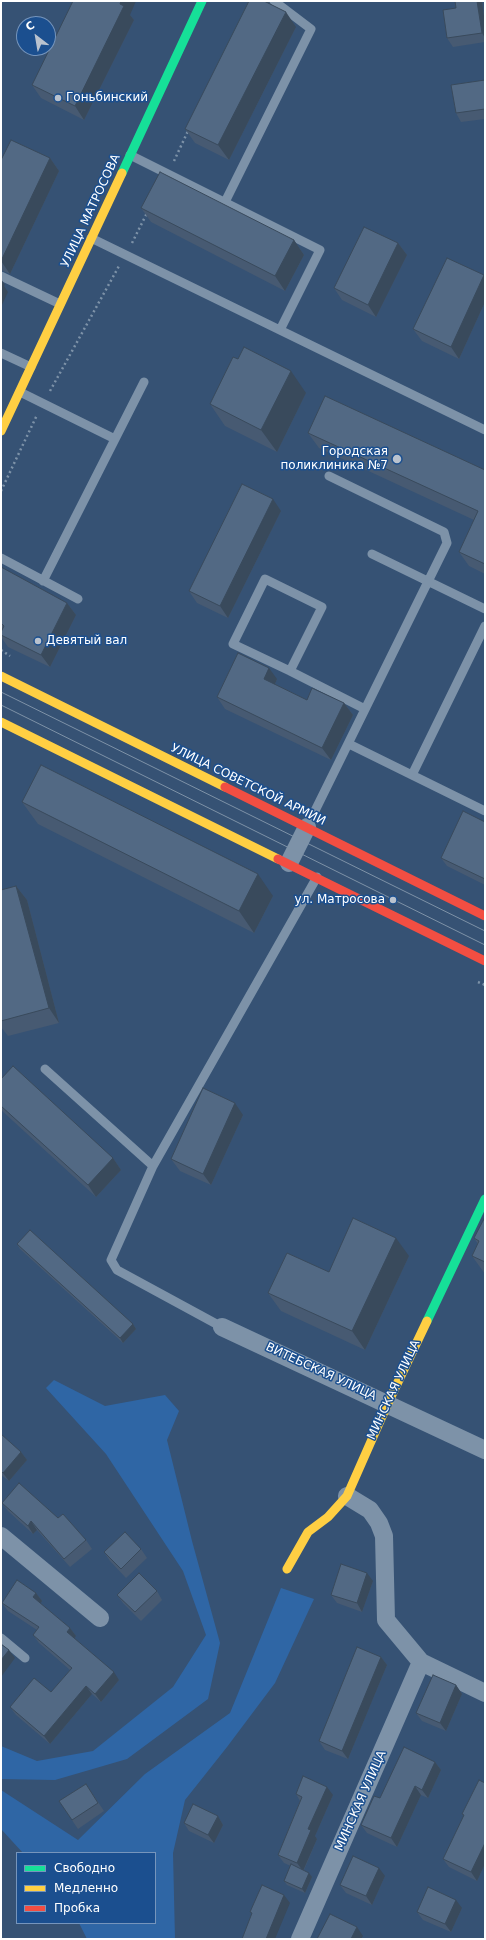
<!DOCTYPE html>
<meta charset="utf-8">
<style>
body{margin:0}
#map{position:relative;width:486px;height:1940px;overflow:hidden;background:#365274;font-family:"DejaVu Sans",sans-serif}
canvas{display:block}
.frame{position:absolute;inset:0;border:2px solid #fff;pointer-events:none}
.legend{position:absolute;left:16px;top:1852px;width:140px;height:72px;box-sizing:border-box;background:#1b4f8f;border:1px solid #7695bc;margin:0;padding:5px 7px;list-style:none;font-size:12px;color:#fff}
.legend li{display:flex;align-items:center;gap:8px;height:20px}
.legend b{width:20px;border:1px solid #7695bc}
.north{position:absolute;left:16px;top:16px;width:40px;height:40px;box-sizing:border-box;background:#1b4f8f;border:1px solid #7695bc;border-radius:50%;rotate:329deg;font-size:11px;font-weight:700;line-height:16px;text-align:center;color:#fff}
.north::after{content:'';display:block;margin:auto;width:14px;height:18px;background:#b9c2ce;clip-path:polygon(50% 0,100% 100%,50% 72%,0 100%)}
</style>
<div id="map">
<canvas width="486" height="1940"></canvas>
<div class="frame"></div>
<ul class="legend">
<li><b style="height:5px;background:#16e098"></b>Свободно</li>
<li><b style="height:5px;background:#ffcf43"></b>Медленно</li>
<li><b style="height:5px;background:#f24e42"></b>Пробка</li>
</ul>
<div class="north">С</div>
</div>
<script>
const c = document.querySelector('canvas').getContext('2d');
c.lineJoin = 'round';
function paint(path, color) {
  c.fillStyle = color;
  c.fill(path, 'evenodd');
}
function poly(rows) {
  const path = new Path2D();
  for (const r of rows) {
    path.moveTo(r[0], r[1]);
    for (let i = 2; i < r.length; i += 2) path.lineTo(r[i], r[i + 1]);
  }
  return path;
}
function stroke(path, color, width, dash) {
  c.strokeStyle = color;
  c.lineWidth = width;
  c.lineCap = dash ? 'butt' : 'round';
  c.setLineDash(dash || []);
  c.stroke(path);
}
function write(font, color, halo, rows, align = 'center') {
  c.font = font + ' "DejaVu Sans",sans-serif';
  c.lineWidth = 3;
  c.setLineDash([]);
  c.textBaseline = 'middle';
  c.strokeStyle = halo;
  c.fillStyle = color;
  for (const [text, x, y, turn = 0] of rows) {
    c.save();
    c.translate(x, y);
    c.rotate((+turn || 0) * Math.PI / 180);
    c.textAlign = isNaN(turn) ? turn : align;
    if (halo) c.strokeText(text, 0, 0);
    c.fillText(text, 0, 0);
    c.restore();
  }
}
paint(poly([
 [54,1380,105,1406,165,1395,179,1411,167,1440,192,1541,220,1643,208,1699,127,1759,55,1780,1,1779,1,1746,37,1761,93,1751,173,1687,206,1635,183,1571,106,1454,46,1388],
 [281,1588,314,1599,275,1683,227,1747,185,1800,173,1853,175,1939,87,1939,79,1923,155,1923,155,1853,23,1853,1,1829,1,1790,78,1840,145,1774,230,1713]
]), '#2f66a5');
stroke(poly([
 [174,161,188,131],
 [132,243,147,213],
 [50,391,119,266],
 [1,491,37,415],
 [1,650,10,656],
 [478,982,485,985]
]), '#7d92a8', 2.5, [2, 3]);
stroke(poly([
 [130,155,320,250,280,330],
 [225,202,311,29,274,1],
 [91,238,485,430],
 [1,276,60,304],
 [1,353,31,367],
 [20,392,115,439],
 [372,554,485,609],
 [1,558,78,599],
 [43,581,144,382],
 [290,671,322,607,265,579,233,644,290,671,365,709],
 [349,744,485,811],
 [412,775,485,626],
 [307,827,447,543,444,532,329,476],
 [45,1069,153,1166],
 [222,1327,117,1270,111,1260,153,1166,317,877],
 [1,1638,25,1658]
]), '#7d92a8', 9);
stroke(poly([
 [289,863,307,827],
 [222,1327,485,1450],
 [347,1496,370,1510,379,1523,384,1536,386,1620,421,1662,485,1693],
 [1,1536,100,1618],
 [300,1939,421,1662]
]), '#7d92a8', 18);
stroke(poly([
 [122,173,202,1],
 [427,1321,485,1199]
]), '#16e098', 9);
stroke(poly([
 [1,431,122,173],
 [1,676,225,787],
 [1,722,278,859],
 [287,1569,308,1532,328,1517,347,1496,388,1403,427,1321]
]), '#ffcf43', 9);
stroke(poly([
 [225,787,485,916],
 [278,859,485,961]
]), '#f24e42', 9);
stroke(poly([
 [1,692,485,931],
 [1,705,485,945]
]), '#7e92a7', 1);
paint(poly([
 [455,1,482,1,485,24,485,42,453,47,447,38,456,8],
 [130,15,134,20,84,120,41,98,32,85],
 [296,27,229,160,195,143,185,129],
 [485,80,485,119,461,122,456,113],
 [50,158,59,171,10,274,1,270,1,160],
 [141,208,294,240,304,255,285,291,151,222],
 [398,243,407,255,376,317,342,300,334,288],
 [485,276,485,302,459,359,422,341,413,329],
 [306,393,277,452,225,426,210,404],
 [308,433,485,470,485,574,469,566,459,552,474,520,319,448],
 [281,511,228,618,197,603,189,591],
 [1,567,67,603,76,615,50,667,8,647,1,637,1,632,2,629,1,627],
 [277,679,275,684,307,700,344,703,353,715,331,760,225,709,217,697],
 [22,802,273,896,254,933,38,824],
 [485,822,485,885,447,866,441,858],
 [16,886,27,900,59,1023,8,1036,1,1027,1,890],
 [1,1079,113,1158,121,1170,96,1197,1,1110],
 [243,1115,211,1185,180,1171,171,1159],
 [485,1217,485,1274,472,1256,478,1244,474,1238],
 [17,1244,133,1324,136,1329,123,1343,20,1249],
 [409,1256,365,1350,281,1311,268,1293,329,1272],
 [1,1434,21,1452,27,1460,9,1481,1,1475],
 [2,1503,58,1518,86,1540,92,1549,70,1567,37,1530,33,1534,8,1511],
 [141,1549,147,1558,126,1578,110,1561,104,1552],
 [373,1581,362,1612,337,1603,331,1595],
 [157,1591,162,1600,141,1621,123,1603,117,1595],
 [36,1593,42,1601,40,1603,70,1628,76,1636,74,1638,119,1680,101,1702,92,1694,50,1744,16,1715,10,1707,51,1692,70,1670,39,1643,33,1635,37,1630,8,1611,2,1603],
 [381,1657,387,1665,348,1759,325,1750,319,1741],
 [456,1685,462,1694,446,1731,422,1721,416,1713],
 [435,1762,441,1770,428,1798,421,1795,397,1847,367,1833,361,1825,380,1798],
 [485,1783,485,1864,477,1881,449,1867,443,1859,464,1816,462,1814],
 [86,1784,104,1811,78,1829,59,1801],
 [296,1794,333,1795,315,1836,317,1839,304,1870,312,1877,305,1893,287,1885,284,1881,291,1866,284,1863,278,1855,300,1801],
 [218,1816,223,1825,214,1843,189,1831,184,1823],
 [385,1876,372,1905,346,1893,340,1885],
 [462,1908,451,1932,423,1920,417,1912]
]), '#475a72');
paint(poly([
 [121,1,136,1,130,15,134,20,84,120,75,106],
 [477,1,482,1,485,24,485,38,482,33],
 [286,12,296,27,229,160,218,145],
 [50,158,59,171,10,274,1,261],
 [294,240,304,255,285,291,275,276],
 [398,243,407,255,376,317,368,305],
 [484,275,485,276,485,302,459,359,451,347],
 [1,279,5,285,4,286,8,292,1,307],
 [291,371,306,393,277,452,261,430],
 [273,499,281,511,228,618,220,606],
 [67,603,76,615,50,667,41,655],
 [269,668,277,679,272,691,264,679],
 [344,703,353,715,331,760,322,748],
 [258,874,273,896,254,933,239,911],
 [16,886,27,900,59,1023,49,1008],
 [235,1103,243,1115,211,1185,203,1174],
 [113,1158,121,1170,96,1197,88,1185],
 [396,1238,409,1256,365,1350,352,1331],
 [133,1324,136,1329,123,1343,120,1338],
 [21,1452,27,1460,9,1481,3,1473],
 [31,1521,37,1530,33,1534,28,1526],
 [367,1573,373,1581,362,1612,357,1603],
 [36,1593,42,1601,39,1606,33,1597],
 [70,1628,76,1636,73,1640,67,1632],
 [9,1650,15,1658,1,1677,1,1660],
 [381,1657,387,1665,348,1759,342,1751],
 [114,1672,119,1680,101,1702,95,1694],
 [456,1685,462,1694,446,1731,440,1723],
 [86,1686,92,1694,50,1744,44,1736],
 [435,1762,441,1770,428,1798,422,1790],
 [415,1786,421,1795,397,1847,391,1838],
 [327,1787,333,1795,315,1836,317,1839,303,1871,297,1863,308,1829],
 [218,1816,223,1825,214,1843,208,1835],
 [485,1843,485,1864,477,1881,471,1872],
 [379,1868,385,1876,372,1905,366,1896],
 [309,1873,312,1877,305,1893,302,1889],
 [284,1895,290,1903,275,1939,266,1939],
 [456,1900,462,1908,451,1932,445,1924],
 [357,1927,363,1936,361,1939,351,1939]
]), '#394a5c');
const building = poly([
 [73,1,121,1,120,4,124,6,75,106,32,85,73,1],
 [249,1,264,1,286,12,218,145,185,129,249,1],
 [455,1,477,1,482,33,447,38,443,10,456,8,455,1],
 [485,80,485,109,456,113,451,85,485,80],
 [11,140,50,158,1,261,1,160,11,140],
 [160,172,294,240,275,276,141,208,160,172],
 [364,227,398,243,368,305,334,288,364,227],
 [447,258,484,275,451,347,413,329,447,258],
 [244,347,291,371,261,430,210,404,233,357,238,359,244,347],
 [325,396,485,470,485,564,459,552,478,511,308,433,325,396],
 [242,484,273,499,220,606,189,591,242,484],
 [1,567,67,603,41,655,1,635,1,632,4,626,1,623,1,567],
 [238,653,269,668,264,679,307,700,312,688,344,703,322,748,217,697,238,653],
 [41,765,258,874,239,911,22,802,41,765],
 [463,811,485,822,485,879,441,858,463,811],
 [16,886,49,1008,1,1021,1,890,16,886],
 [13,1066,113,1158,88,1185,1,1106,1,1079,13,1066],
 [203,1088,235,1103,203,1174,171,1159,203,1088],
 [485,1217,485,1262,472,1256,479,1241,474,1238,485,1217],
 [353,1218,396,1238,352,1331,268,1293,287,1253,329,1272,353,1218],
 [30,1230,133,1324,120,1338,17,1244,30,1230],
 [1,1434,21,1452,3,1473,1,1471,1,1434],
 [19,1483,58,1518,63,1514,86,1540,64,1559,31,1521,28,1526,2,1503,19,1483],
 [125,1532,141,1549,121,1569,104,1552,125,1532],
 [341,1564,367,1573,357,1603,331,1595,341,1564],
 [139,1573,157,1591,135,1612,117,1595,139,1573],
 [17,1580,36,1593,33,1597,70,1628,67,1632,114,1672,95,1694,86,1686,44,1736,10,1707,34,1678,51,1692,72,1668,33,1635,39,1627,2,1603,17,1580],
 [1,1644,9,1650,1,1660,1,1644],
 [357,1647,381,1657,342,1751,319,1741,357,1647],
 [433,1675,456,1685,440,1723,416,1713,433,1675],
 [404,1747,435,1762,422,1790,415,1786,391,1838,361,1825,374,1796,380,1798,404,1747],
 [303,1776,327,1787,308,1829,311,1830,297,1863,278,1855,302,1797,296,1794,303,1776],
 [479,1780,485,1783,485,1843,471,1872,443,1859,464,1815,462,1814,479,1780],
 [86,1784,98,1803,72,1820,59,1801,86,1784],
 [193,1804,218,1816,208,1835,184,1823,193,1804],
 [353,1856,379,1868,366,1896,340,1885,353,1856],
 [291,1864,309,1873,302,1889,284,1881,291,1864],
 [262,1885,284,1895,266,1939,242,1939,252,1913,250,1912,262,1885],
 [428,1887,456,1900,445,1924,417,1912,428,1887],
 [330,1914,357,1927,351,1939,317,1939,330,1914]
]);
paint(building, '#526984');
stroke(building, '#394a5c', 1);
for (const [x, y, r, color] of [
 [58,98,4,"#b9c2ce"],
 [397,459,5,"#b9c2ce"],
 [38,641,4,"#b9c2ce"],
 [393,900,4,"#b9c2ce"]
]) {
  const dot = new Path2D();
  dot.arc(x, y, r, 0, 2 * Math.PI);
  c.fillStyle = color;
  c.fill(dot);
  stroke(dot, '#1b4f8f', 1.5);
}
write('12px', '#fff', '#1b4f8f', [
 ["Гоньбинский",66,98],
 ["Городская",388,452,"right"],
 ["поликлиника №7",388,466,"right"],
 ["Девятый вал",46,641],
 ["ул. Матросова",385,900,"right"]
], 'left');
write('12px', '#fff', '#1b4f8f', [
 ["УЛИЦА МАТРОСОВА",91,211,-65],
 ["УЛИЦА СОВЕТСКОЙ АРМИИ",248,785,26],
 ["ВИТЕБСКАЯ УЛИЦА",321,1372,25],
 ["МИНСКАЯ УЛИЦА",394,1390,-65],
 ["МИНСКАЯ УЛИЦА",361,1801,-66]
]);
</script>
